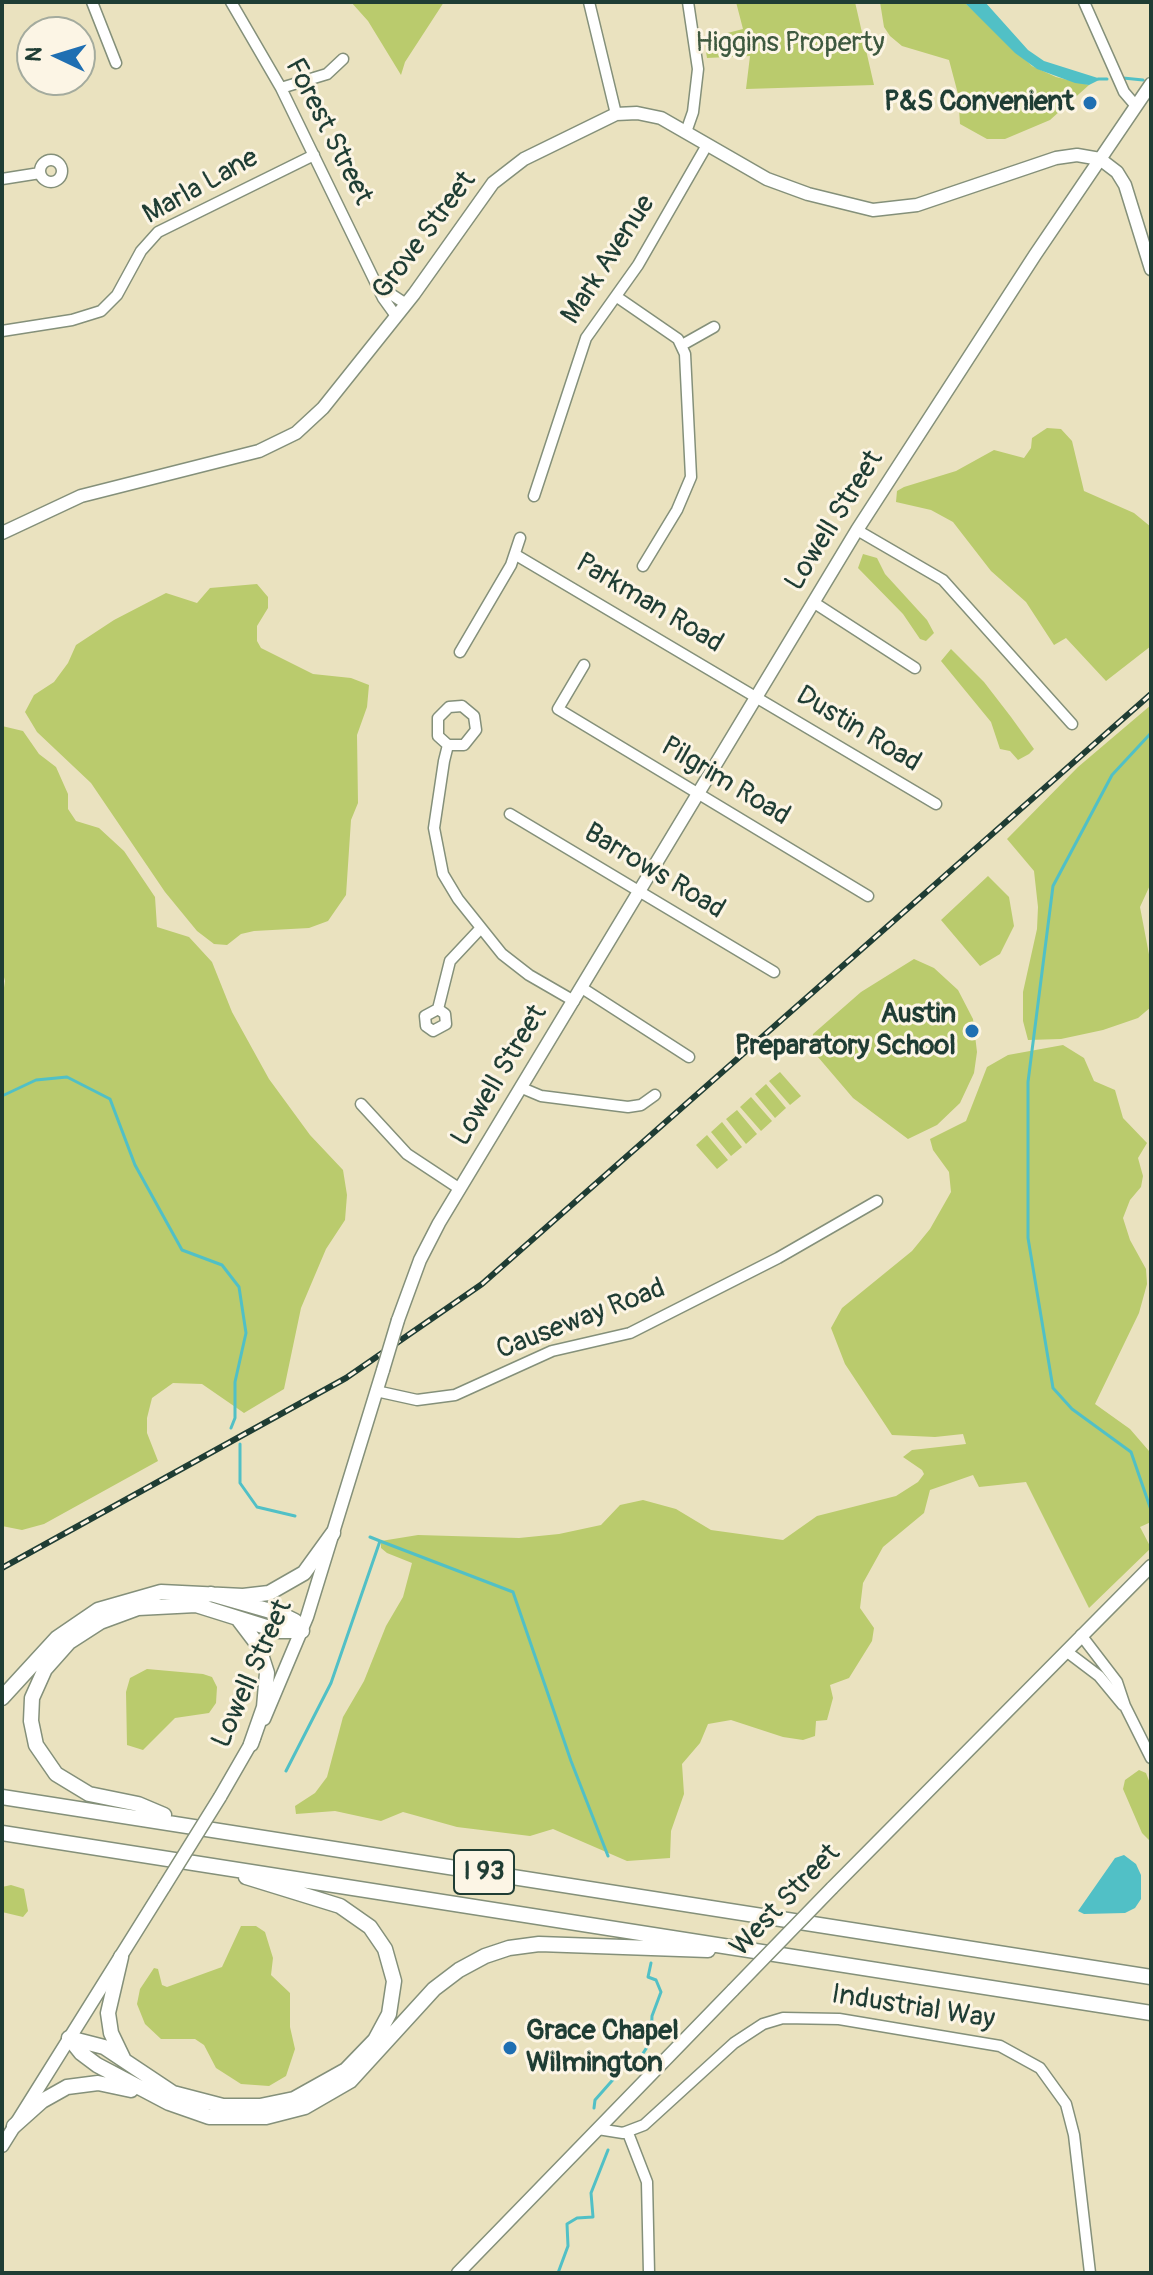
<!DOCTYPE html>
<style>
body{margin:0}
#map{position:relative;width:1153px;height:2275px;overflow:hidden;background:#eae2bf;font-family:Pangolin,sans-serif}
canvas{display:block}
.frame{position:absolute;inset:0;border:4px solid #1f3d34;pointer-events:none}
.north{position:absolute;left:16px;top:16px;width:80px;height:80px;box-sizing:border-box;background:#fcf5e5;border:2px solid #a4ab9e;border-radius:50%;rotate:274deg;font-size:22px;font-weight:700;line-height:32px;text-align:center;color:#1f3d34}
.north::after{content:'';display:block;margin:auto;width:28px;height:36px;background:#1f6fb2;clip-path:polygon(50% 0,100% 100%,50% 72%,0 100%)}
</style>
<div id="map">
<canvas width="1153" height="2275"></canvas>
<div class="frame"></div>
<div class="north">N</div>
</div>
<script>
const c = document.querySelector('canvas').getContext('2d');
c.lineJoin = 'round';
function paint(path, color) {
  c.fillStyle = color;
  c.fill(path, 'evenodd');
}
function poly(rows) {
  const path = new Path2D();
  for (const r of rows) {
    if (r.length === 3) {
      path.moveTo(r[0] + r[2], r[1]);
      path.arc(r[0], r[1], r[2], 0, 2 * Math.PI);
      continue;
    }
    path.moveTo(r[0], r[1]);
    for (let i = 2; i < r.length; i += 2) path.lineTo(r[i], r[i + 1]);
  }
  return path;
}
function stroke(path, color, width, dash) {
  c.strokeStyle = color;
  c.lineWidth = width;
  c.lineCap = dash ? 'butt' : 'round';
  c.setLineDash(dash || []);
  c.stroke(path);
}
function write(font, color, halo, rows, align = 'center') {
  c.font = font + ' Pangolin,sans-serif';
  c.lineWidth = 6;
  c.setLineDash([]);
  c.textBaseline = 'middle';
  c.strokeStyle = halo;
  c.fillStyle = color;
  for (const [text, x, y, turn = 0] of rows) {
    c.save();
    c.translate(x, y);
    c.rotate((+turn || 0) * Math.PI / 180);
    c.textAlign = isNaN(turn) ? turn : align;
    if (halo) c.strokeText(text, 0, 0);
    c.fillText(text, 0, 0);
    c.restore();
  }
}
paint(poly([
 [351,2,444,2,405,62,401,75,368,21],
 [736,2,855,2,874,85,746,89,750,56,707,58,704,39,743,29],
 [880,2,964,2,1032,66,1056,77,1089,85,1050,120,1005,139,987,139,960,124,958,94,949,60,902,46,890,36,884,27],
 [1047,428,1061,429,1072,441,1084,491,1134,513,1151,527,1151,646,1106,681,1066,638,1054,645,1026,602,991,571,953,522,931,510,896,502,897,491,904,487,956,471,994,450,1024,458,1031,448,1032,438],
 [863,554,877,558,885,574,927,620,934,633,926,641,920,639,903,614,858,568],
 [257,584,268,597,268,608,257,626,257,641,261,648,313,674,351,678,369,685,367,707,357,735,358,803,351,820,346,895,328,921,309,928,254,931,241,934,227,945,214,944,197,931,165,892,91,783,37,732,25,712,34,695,54,682,68,663,76,645,114,620,166,593,197,603,210,588],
 [951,649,984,682,1011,717,1034,749,1029,754,1018,760,1010,751,1000,749,991,722,941,661],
 [1151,705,1151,883,1140,907,1151,965,1151,1007,1138,1018,1103,1030,1061,1039,1028,1040,1023,1021,1023,992,1037,929,1038,907,1034,871,1007,839,1078,767],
 [2,726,23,731,39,754,56,767,68,794,68,809,76,821,99,828,124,851,155,897,157,927,189,937,212,962,232,1012,269,1079,310,1135,343,1170,347,1195,345,1220,326,1249,301,1308,284,1389,244,1413,202,1384,173,1383,152,1398,147,1418,147,1433,158,1461,44,1524,22,1530,2,1526,2,1001,5,981,2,969],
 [988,876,1009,897,1014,926,1000,954,980,966,941,920],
 [914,959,934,968,958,990,973,1019,977,1052,974,1073,960,1103,937,1125,908,1139,853,1098,812,1050,813,1034,861,992],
 [1063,1045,1084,1058,1094,1081,1115,1090,1123,1118,1147,1143,1138,1158,1143,1176,1141,1187,1130,1200,1123,1218,1130,1240,1146,1269,1147,1284,1139,1313,1095,1404,1130,1429,1149,1451,1151,1522,1140,1527,1151,1548,1089,1608,1026,1482,979,1487,973,1475,930,1490,924,1513,883,1547,863,1583,860,1608,874,1628,872,1641,849,1678,830,1685,833,1698,827,1720,816,1721,815,1736,803,1740,783,1737,731,1720,708,1724,700,1743,682,1764,684,1794,671,1831,670,1858,627,1861,553,1829,530,1836,457,1827,403,1812,381,1821,335,1811,296,1814,295,1806,315,1793,327,1777,343,1717,364,1681,386,1626,403,1597,412,1563,387,1553,381,1548,381,1541,418,1535,519,1538,559,1534,601,1525,620,1505,643,1500,676,1509,711,1530,783,1540,817,1516,896,1496,918,1482,924,1474,922,1470,903,1457,912,1450,966,1444,963,1434,935,1437,892,1435,845,1364,831,1328,842,1308,912,1251,930,1229,951,1192,949,1172,933,1150,930,1139,966,1121,987,1067,1008,1055],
 [780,1072,801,1096,790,1105,769,1081],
 [766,1084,786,1108,775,1118,755,1094],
 [751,1097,772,1121,761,1131,740,1107],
 [737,1110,757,1134,746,1144,726,1119],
 [722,1122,742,1147,731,1156,711,1132],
 [707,1135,728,1160,717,1169,696,1145],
 [147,1669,203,1674,212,1677,217,1687,216,1703,209,1713,175,1718,143,1750,127,1745,126,1692,130,1678],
 [1139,1770,1146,1773,1151,1786,1151,1842,1142,1833,1123,1789,1125,1780],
 [11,1885,24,1889,28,1911,23,1917,2,1912,2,1887],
 [241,1926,256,1926,265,1932,273,1958,271,1975,290,1993,290,2027,295,2049,286,2076,269,2086,241,2084,216,2068,204,2045,195,2039,161,2039,145,2024,137,2004,140,1989,154,1968,158,1969,162,1985,167,1987,222,1967]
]), '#bacb6d');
paint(poly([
 [964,2,985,2,1028,50,1044,61,1101,79,1089,85,1075,83,1037,69,1015,53],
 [1124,1855,1136,1864,1141,1875,1141,1899,1135,1908,1125,1913,1084,1914,1078,1911,1115,1858]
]), '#51c0c6');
stroke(poly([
 [1123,78,1143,80],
 [1098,79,1107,79],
 [1151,733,1112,775,1053,886,1028,1082,1028,1238,1053,1388,1072,1409,1131,1452,1151,1510],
 [2,1096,36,1080,67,1077,110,1099,135,1165,182,1250,222,1265,239,1287,246,1333,235,1382,235,1418,231,1428],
 [240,1444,240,1483,257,1507,295,1516],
 [380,1541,513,1592,571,1761,608,1856],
 [286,1771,331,1683,380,1541,370,1537],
 [594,2108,595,2100,625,2066,640,2058,651,2041,652,2016,661,1992,656,1980,648,1977,651,1963],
 [558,2273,568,2246,567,2224,577,2218,593,2217,591,2193,608,2150]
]), '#51c0c6', 3);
const minor = poly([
 [92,2,116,63],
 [231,2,281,88,383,298,396,316],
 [589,2,616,114],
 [1084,2,1124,92,1136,106],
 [281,88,327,74,343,59],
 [686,132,693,112,698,69,688,2],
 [51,171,11],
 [2,179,40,173],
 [380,287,406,304],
 [617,297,678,339,685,354,691,477,677,510,643,566],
 [2,331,72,320,101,311,117,295,141,251,158,232,314,155],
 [682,345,714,327],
 [534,496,586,338,638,265,707,145],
 [857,530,943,580,1072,724],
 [516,555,936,804],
 [813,602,915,668],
 [460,652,511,565,520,538],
 [584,665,558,709,868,896],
 [448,745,438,736,438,718,449,707,462,706,474,716,476,730,464,745,448,745,444,761,434,828,443,874,458,899,502,954,529,975,574,1001],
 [510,814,774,972],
 [582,988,689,1057],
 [438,1009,445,1014,446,1024,433,1031,426,1026,425,1016,438,1009,450,961,480,929],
 [522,1088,541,1096,628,1107,641,1105,655,1095],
 [361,1104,407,1154,460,1189],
 [376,1391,417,1400,455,1395,552,1351,630,1333,778,1258,877,1201],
 [1081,1635,1117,1682,1125,1706,1151,1758],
 [1066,1651,1099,1676,1123,1705],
 [598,2129,623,2133,644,2125,734,2043,763,2024,783,2018,839,2019,1000,2046,1040,2068,1066,2104,1074,2135,1090,2273],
 [628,2133,647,2182,649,2273]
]);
const major = poly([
 [2,533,81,496,259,451,296,433,323,408,414,294,493,183,524,159,616,114,637,113,661,118,767,179,808,194,873,210,917,205,1056,158,1077,155,1100,159,1117,172,1125,185,1151,269],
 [398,1320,420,1260,439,1223,857,530,1035,255,1151,84],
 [264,1719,307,1617,383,1370],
 [220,1797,254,1738],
 [832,1888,1151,1566],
 [2,2146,164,1887],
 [458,2273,733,1990]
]);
const highway = poly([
 [239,1620,258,1645,267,1673,264,1707,251,1744],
 [2,1698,57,1638,98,1610,161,1592,243,1596,269,1593,304,1573,333,1533],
 [2,1797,1151,1977],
 [164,1815,138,1804,89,1794,56,1774,36,1745,31,1721,32,1698,45,1669,69,1642,100,1622,138,1608,196,1605,279,1631,302,1631,295,1621,281,1614,211,1594],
 [2,1833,1151,2013],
 [121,1957,108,2013,111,2033,123,2058],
 [69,2038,81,2053,97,2065,169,2103,209,2117,266,2117,305,2107,350,2081,434,1989,459,1970,485,1956,509,1948,539,1944,708,1950],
 [69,2038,104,2047,173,2093,223,2106,260,2106,294,2099,346,2070,375,2040,389,2014,394,1981,385,1949,370,1927,340,1906,246,1877],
 [14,2126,42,2101,67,2087,98,2083,131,2090]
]);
stroke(minor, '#84907a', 13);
stroke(major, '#84907a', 15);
stroke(highway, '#84907a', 17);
stroke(minor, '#fff', 10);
stroke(major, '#fff', 12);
stroke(highway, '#fff', 14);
const rail = poly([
 [2,1568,346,1378,482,1284,1151,694]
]);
stroke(rail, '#1f3d34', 6);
stroke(rail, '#fcf5e5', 3, [9]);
const majorBridge = poly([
 [383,1370,398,1320],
 [164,1887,220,1797],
 [733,1990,832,1888]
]);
stroke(majorBridge, '#84907a', 15, []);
stroke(majorBridge, '#fff', 12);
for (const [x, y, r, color] of [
 [1090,103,8,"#1f6fb2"],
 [972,1031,8,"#1f6fb2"],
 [510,2048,8,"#1f6fb2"]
]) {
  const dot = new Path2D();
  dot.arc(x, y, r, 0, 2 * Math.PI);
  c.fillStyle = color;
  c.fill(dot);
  stroke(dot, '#fcf5e5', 3);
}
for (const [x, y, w] of [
 [484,1872,60]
]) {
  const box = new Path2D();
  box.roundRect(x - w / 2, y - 22, w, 44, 6);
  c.fillStyle = '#fcf5e5';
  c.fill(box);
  stroke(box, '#1f3d34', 2);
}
write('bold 26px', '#1f3d34', null, [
 ["I 93",484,1872]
]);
write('28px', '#3e593f', '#fcf5e5', [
 ["Higgins Property",790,44]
]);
write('bold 28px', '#1f3d34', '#fcf5e5', [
 ["P&S Convenient",1074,103],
 ["Austin",956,1015],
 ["Preparatory School",956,1047],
 ["Grace Chapel",526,2032,"left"],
 ["Wilmington",526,2064,"left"]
], 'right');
write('28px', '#1f3d34', '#fcf5e5', [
 ["Forest Street",328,132,63],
 ["Marla Lane",201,187,-29],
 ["Grove Street",425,236,-53],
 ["Mark Avenue",609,260,-57],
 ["Lowell Street",835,521,-58],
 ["Parkman Road",649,604,31],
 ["Dustin Road",858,730,31],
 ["Pilgrim Road",725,782,31],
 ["Barrows Road",654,872,31],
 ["Lowell Street",500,1076,-59],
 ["Causeway Road",581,1320,-21],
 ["Lowell Street",253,1674,-66],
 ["West Street",786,1901,-46],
 ["Industrial Way",913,2008,9]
]);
</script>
